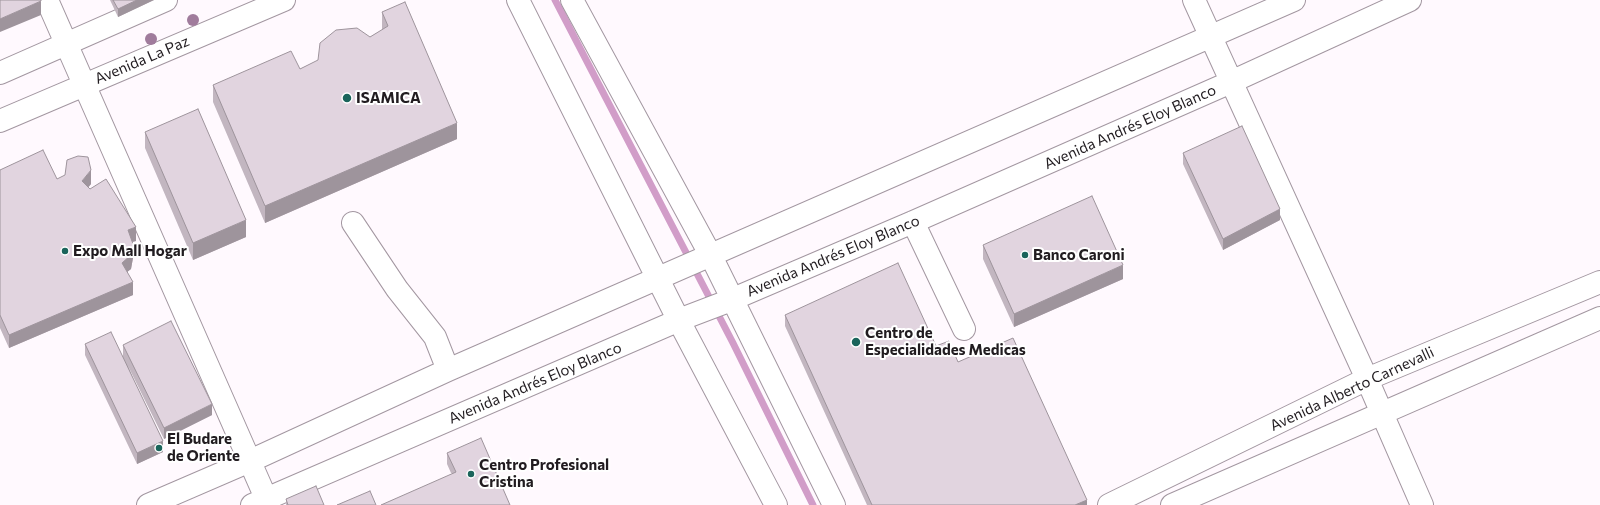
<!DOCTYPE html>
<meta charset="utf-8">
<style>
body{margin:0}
canvas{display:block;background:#fff9fe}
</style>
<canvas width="1600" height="505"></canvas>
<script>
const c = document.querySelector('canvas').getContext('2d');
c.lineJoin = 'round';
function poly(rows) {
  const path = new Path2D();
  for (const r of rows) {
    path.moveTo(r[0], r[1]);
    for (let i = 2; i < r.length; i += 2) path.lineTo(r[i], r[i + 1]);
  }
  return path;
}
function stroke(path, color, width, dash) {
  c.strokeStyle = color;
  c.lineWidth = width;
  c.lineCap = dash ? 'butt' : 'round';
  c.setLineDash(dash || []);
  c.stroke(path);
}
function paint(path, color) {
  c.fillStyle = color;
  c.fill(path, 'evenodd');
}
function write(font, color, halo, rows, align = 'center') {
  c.font = font + ' Commissioner,sans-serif';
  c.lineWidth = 4;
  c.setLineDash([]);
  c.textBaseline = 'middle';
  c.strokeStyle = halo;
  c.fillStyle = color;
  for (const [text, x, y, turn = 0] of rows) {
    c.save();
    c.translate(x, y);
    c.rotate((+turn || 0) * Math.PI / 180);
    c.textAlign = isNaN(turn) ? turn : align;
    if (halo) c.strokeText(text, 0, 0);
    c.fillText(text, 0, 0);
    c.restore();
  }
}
stroke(poly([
 [555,0,733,343,813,505]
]), '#d19dc8', 7);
const minor = poly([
 [47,0,269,505],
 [518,0,679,321,776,505],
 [572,0,711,256,834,505],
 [1194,0,1367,379,1422,505],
 [0,73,166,0],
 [0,121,284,0],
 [913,222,964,329],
 [353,223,397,289,435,337,448,370],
 [148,505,250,461,448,370,1294,0],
 [252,505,684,318,726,302,913,222,1231,82,1410,0],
 [1109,505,1367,379,1600,282],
 [1172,505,1600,318]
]);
stroke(minor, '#a397a1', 24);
stroke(minor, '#fff', 22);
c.fillStyle = '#a07c9c';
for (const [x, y] of [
 [193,20],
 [151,39]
]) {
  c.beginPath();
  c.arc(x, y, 6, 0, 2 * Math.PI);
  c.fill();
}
paint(poly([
 [110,0,154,0,118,17],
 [382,12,457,139,265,223,213,102,213,85,300,69,370,37,382,30],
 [145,132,246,237,193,260,145,148],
 [1183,153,1280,220,1223,250,1183,164],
 [0,170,91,184,88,188,136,241,132,242,133,258,131,269,127,272,133,295,9,348,0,328],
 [983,245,1123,279,1014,327,983,259],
 [785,315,936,346,958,362,1087,505,867,505,785,326],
 [85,344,123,356,123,345,212,415,164,439,128,366,163,452,137,464,85,355],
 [447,453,510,505,451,473,447,464],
 [286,499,324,505,286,505]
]), '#c2b6c0');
paint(poly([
 [137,0,154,0,118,17,118,9],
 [41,1,41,15,0,32,0,19],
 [457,123,457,139,265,223,265,206],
 [91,170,91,184,82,194,82,181],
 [1280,209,1280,220,1223,250,1223,239],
 [246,220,246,237,193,260,193,243],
 [136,227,136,241,128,243,128,230],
 [133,244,133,258,131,269,122,276,122,263],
 [1123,265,1123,279,1014,327,1014,314],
 [133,282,133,295,9,348,9,335],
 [212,404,212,415,164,439,164,428],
 [163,441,163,452,137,464,137,453],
 [1087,500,1087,505,1075,505]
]), '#9e949c');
const building = poly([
 [0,0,41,0,41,1,0,19,0,0],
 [113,0,137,0,118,9,113,0],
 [405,2,457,123,265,206,213,85,291,51,300,69,318,60,320,43,336,30,357,28,370,37,388,26,382,12,405,2],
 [198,109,246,220,193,243,145,132,198,109],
 [1242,126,1280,209,1223,239,1183,153,1242,126],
 [43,150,57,179,65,175,67,160,78,156,88,157,91,170,82,181,90,189,106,179,136,227,128,230,133,244,131,255,122,263,133,282,9,335,0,315,0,170,43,150],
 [1092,196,1123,265,1014,314,983,245,1092,196],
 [898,263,936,346,949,341,958,362,1013,338,1087,500,1075,505,872,505,785,315,898,263],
 [171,321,212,404,164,428,123,345,171,321],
 [111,332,163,441,137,453,85,344,111,332],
 [481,438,510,505,381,505,456,472,447,453,481,438],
 [316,486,324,505,288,505,286,499,316,486],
 [370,491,376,505,337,505,370,491]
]);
paint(building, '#e1d4df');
stroke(building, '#9e949c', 1);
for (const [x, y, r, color] of [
 [347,98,5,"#1a645b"],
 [65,251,4,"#1a645b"],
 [1025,255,4,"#1a645b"],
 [856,342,5,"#1a645b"],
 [159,448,4,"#1a645b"],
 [471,474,4,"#1a645b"]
]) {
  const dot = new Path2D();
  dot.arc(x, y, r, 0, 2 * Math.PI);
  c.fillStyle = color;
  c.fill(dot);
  stroke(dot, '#fff', 1.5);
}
write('15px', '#211c20', '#fff', [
 ["Avenida La Paz",142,60,-23],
 ["Avenida Andrés Eloy Blanco",1130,127,-24],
 ["Avenida Andrés Eloy Blanco",833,256,-23],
 ["Avenida Andrés Eloy Blanco",535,383,-23],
 ["Avenida Alberto Carnevalli",1352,389,-25]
]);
write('bold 15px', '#211c20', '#fff', [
 ["ISAMICA",356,98],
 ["Expo Mall Hogar",73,251],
 ["Banco Caroni",1033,255],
 ["Centro de",865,333],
 ["Especialidades Medicas",865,350],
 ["El Budare",167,439],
 ["de Oriente",167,456],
 ["Centro Profesional",479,465],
 ["Cristina",479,482]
], 'left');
</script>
